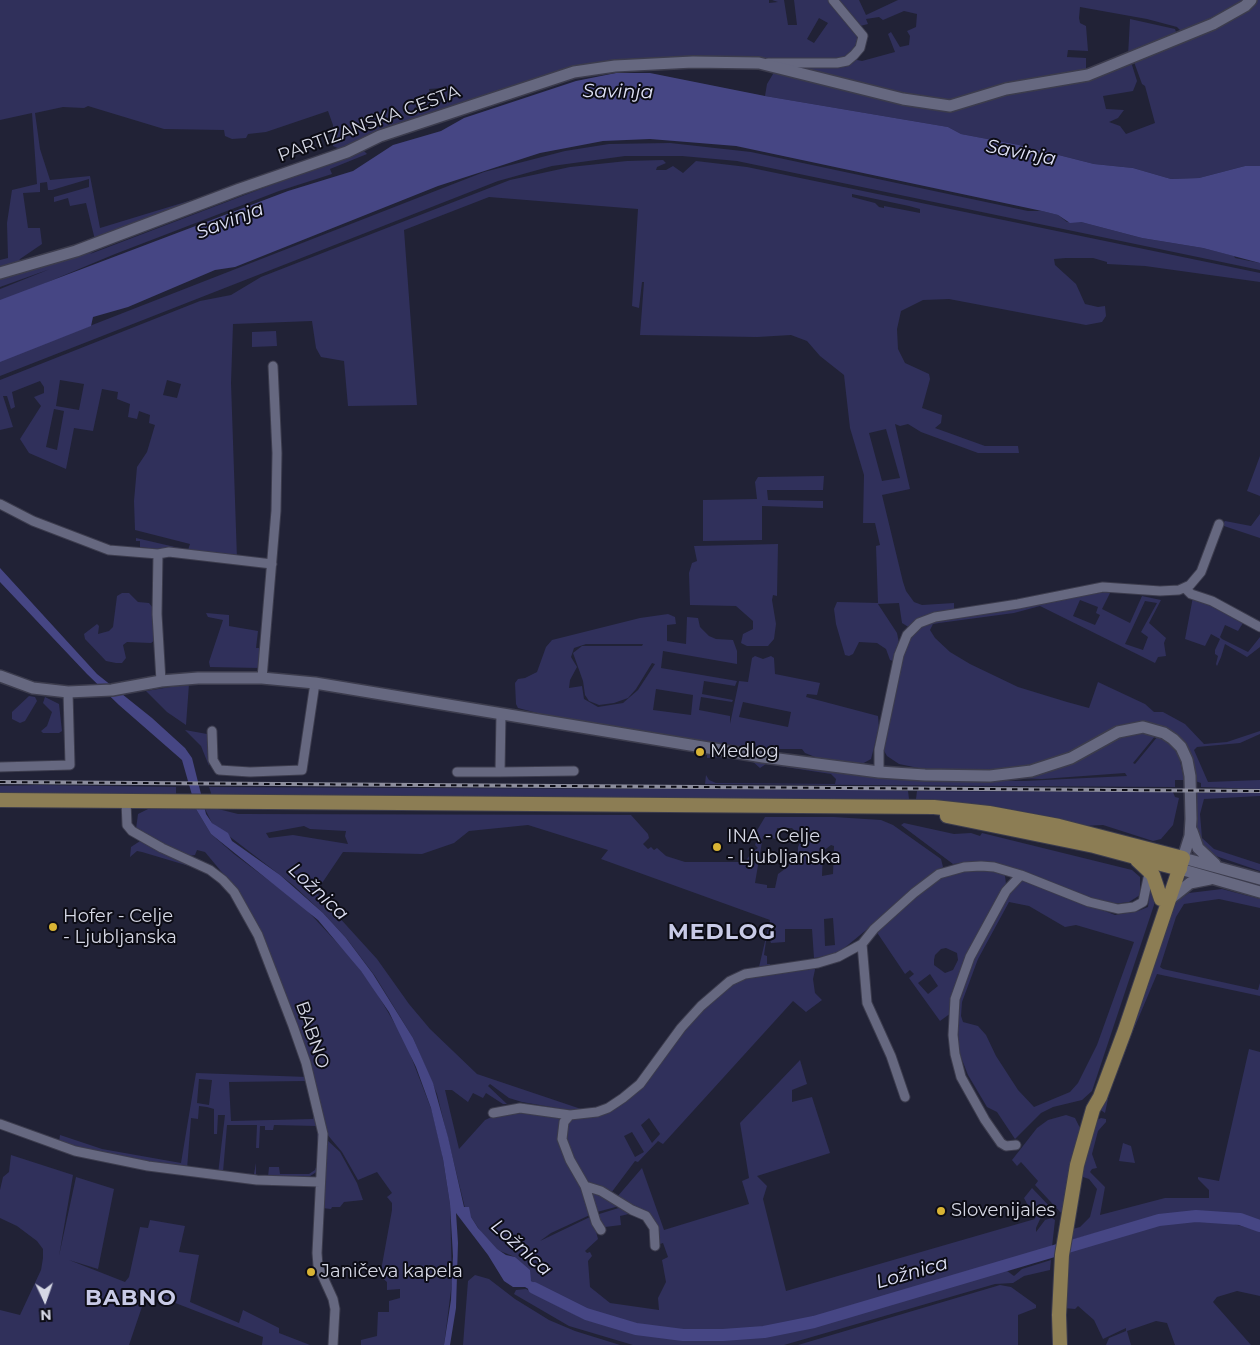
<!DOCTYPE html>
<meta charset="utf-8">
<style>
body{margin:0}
#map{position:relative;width:1260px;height:1345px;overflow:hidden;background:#212236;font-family:Montserrat,sans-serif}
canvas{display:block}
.north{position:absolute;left:20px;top:1275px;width:50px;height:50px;-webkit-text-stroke:4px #0c0c15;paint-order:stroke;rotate:177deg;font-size:14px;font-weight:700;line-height:20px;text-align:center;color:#d6d8e5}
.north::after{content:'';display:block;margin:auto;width:18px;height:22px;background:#d6d8e5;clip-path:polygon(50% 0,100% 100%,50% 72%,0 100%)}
</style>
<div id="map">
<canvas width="1260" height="1345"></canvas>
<div class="north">N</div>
</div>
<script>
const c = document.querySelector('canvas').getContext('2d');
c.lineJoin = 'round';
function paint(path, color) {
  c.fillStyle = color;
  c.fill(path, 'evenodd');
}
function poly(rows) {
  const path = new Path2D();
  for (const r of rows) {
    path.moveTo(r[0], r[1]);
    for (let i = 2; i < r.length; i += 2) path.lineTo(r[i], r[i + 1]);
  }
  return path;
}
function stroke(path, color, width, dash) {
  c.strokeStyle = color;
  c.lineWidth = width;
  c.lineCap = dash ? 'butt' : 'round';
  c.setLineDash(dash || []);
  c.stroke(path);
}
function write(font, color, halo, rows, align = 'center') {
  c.font = font + ' Montserrat,sans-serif';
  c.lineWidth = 4;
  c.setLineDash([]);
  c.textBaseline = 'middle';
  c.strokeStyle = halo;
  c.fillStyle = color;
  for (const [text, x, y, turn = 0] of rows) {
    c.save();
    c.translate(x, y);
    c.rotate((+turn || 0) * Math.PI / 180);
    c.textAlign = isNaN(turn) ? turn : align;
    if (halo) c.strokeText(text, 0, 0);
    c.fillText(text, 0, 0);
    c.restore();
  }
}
paint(poly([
 [0,0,769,0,769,3,778,2,772,0,784,0,788,25,797,25,794,0,832,0,857,31,860,44,848,58,862,61,895,52,888,34,891,32,900,47,909,45,910,36,907,31,916,27,917,14,904,11,883,20,879,17,866,19,868,24,860,26,836,0,859,0,866,15,898,0,1247,0,1182,32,1177,27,1147,19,1080,7,1079,18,1080,23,1086,26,1088,51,1068,50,1067,57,1086,58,1086,71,948,104,783,67,615,63,340,149,333,146,333,125,328,111,266,132,248,134,246,138,232,139,225,136,224,130,164,129,88,106,84,108,63,107,35,113,40,149,50,180,90,176,100,228,192,200,193,203,95,240,86,203,70,206,68,198,54,202,54,197,89,187,89,179,52,190,48,190,47,182,40,183,40,192,23,193,28,228,40,228,42,244,20,259,18,264,0,269,0,260,8,258,7,223,12,190,37,184,32,113,0,120],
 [819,18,828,23,814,43,807,39],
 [442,88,444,102,432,103,429,89],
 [1255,0,1260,0,1260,166,1245,166,1199,178,1171,179,1133,168,1094,164,1019,145,961,134,948,127,765,96,767,84,776,69,934,108,1129,62,1132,65,1137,81,1133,91,1103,96,1106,109,1124,110,1118,118,1109,122,1120,126,1126,134,1155,123,1145,86,1142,84,1134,62],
 [1130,19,1175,29,1177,35,1128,56],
 [670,143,751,152,1028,211,1042,211,1058,215,1067,222,1081,222,1142,238,1203,248,1234,256,1235,258,1260,263,1260,270,737,161,682,156,625,156,552,166,498,181,0,376,0,361,484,172,565,151,609,144],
 [363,150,367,154,330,169,332,174,279,191,115,254,0,302,0,289,50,269,0,287,0,276,300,173,101,247,90,254],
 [663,160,666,163,657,167,656,170,666,170,673,166,683,173,696,161,747,167,1260,273,1260,282,1145,266,1107,264,1107,262,1093,258,1066,258,1054,259,1055,265,1076,284,1085,304,1098,307,1105,306,1106,316,1102,322,1086,325,949,299,923,300,901,311,897,329,898,349,905,363,929,374,930,379,922,408,942,415,941,423,935,428,985,446,1018,446,1019,453,978,453,921,432,908,424,900,426,895,424,910,489,882,495,903,582,906,591,914,602,922,605,954,603,954,610,910,628,902,623,899,603,878,604,897,633,899,643,895,660,893,661,890,660,886,649,877,643,859,642,853,654,849,656,845,655,836,624,834,609,837,602,878,603,876,546,880,545,875,523,863,523,864,475,850,428,844,375,820,356,807,341,791,335,757,337,640,335,644,282,642,282,639,308,632,306,638,209,489,197,404,230,417,405,348,406,344,361,321,357,316,348,312,321,233,324,231,383,237,559,140,547,140,541,136,541,136,538,188,550,190,544,135,530,134,501,137,467,147,452,155,425,149,423,150,415,139,411,137,419,128,417,130,404,117,399,118,392,102,389,93,431,74,428,66,469,29,453,20,439,41,406,34,397,44,393,44,387,40,381,12,392,15,407,11,409,7,396,3,396,13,427,0,430,0,380,200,301,231,295,261,277,510,180,570,167,627,161],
 [852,194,909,206,920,209,920,213,884,206,884,208,879,207,875,203,852,197],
 [60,380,84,384,79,410,56,406],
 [167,380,181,384,177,398,163,395],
 [54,409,64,411,57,450,46,447],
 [886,429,900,478,882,481,869,433],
 [276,331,277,346,252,347,252,332],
 [1260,456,1260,496,1247,491],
 [824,476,823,490,767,490,768,500,823,501,823,508,762,506,762,540,703,541,703,500,757,499,755,482,758,477],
 [1260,514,1260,538,1221,525,1225,521,1251,526],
 [778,544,777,596,773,595,772,600,776,624,774,639,768,646,747,646,741,643,743,634,753,629,753,621,736,606,690,605,689,573,692,563,697,561,694,546],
 [1111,591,1102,609,1130,623,1142,596,1161,600,1149,623,1166,638,1164,643,1166,656,1158,657,1155,663,1040,606,1014,613,939,623,933,624,930,630,935,638,950,652,970,664,1018,687,1067,702,1089,708,1098,682,1145,704,1154,712,1163,712,1185,724,1204,744,1227,742,1260,731,1260,734,1240,743,1197,747,1194,750,1208,782,1260,780,1260,789,1201,787,1201,783,1195,781,1191,754,1186,745,1169,730,1144,721,1121,725,1052,761,1008,771,928,770,899,764,887,756,883,749,904,652,907,643,915,630,929,621],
 [1080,600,1098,607,1096,613,1100,615,1095,625,1073,616],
 [1145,601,1157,603,1141,632,1148,637,1143,650,1125,644],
 [122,593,129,593,138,602,149,603,153,608,155,640,151,643,127,642,123,645,126,658,122,663,116,663,106,661,85,639,84,634,97,624,99,626,98,634,109,631,113,627,117,596],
 [1193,597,1260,628,1260,632,1243,623,1238,631,1225,625,1220,637,1222,639,1248,652,1260,637,1260,647,1247,657,1225,644,1221,657,1217,666,1216,664,1218,656,1215,654,1215,650,1220,639,1211,634,1205,646,1185,639],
 [206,613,229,615,229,626,258,631,256,648,262,648,260,668,210,667,209,662,223,620,208,617],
 [668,614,675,617,676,624,667,625,667,641,686,644,687,617,698,618,700,627,709,636,716,639,733,640,737,651,737,664,663,651,661,668,737,681,735,686,704,681,702,694,733,700,732,702,701,697,699,710,730,716,730,724,739,681,748,682,752,658,755,656,763,659,771,656,774,658,775,674,820,683,817,695,807,694,806,697,878,716,879,728,871,759,860,765,825,761,805,753,802,749,758,749,544,717,541,714,518,708,516,704,515,683,518,679,525,678,537,672,546,647,552,640,640,618],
 [643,644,642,646,582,646,573,653,583,681,585,695,589,701,599,705,614,703,628,698,636,689,652,663,655,664,638,690,623,703,598,707,584,699,582,686,569,688,570,680,577,667,571,657,574,648,586,644],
 [656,689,693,695,691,715,653,710],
 [743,702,791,712,788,727,739,717],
 [189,684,186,725,167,712,146,691],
 [29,696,35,697,37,701,25,721,20,723,12,719,12,712],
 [45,697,59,704,62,731,59,733,43,733,41,731,47,726,52,712,43,703],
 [185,730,207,734,209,766,201,746],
 [1140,731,1156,735,1133,763,1135,764,1158,736,1172,746,1179,756,1184,780,1175,780,1175,787,705,784,706,775,709,780,716,783,835,784,836,779,831,774,766,764,760,768,752,761,725,757,707,758,707,755,727,755,860,776,915,780,1025,781,1127,776,1125,773,1042,779,1017,778,1124,735],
 [38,785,176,787,176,795,0,795,0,786],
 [209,787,881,790,908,791,909,799,916,799,917,791,1173,792,1175,797,1179,798,1173,825,1161,839,1153,841,1103,825,1082,826,1012,812,212,796],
 [1230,792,1260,793,1260,796,1204,799,1200,814,1202,838,1214,849,1260,864,1260,871,1207,853,1195,832,1194,797,1197,797,1197,793],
 [150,808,196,809,211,834,234,854,304,907,354,961,375,990,405,1041,432,1111,442,1153,450,1204,452,1282,444,1345,361,1345,361,1340,377,1336,378,1312,389,1312,389,1301,400,1298,400,1289,387,1290,387,1282,380,1276,392,1210,392,1203,387,1197,392,1193,377,1172,358,1180,342,1152,326,1133,302,1038,269,951,240,894,205,852,197,850,195,855,189,856,166,846,136,829,138,814],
 [205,809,218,809,238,814,631,815,648,834,649,838,643,844,648,849,651,847,654,850,657,848,666,856,685,862,745,862,752,852,758,848,755,845,757,840,753,837,765,817,834,817,881,820,893,825,941,859,943,867,837,954,814,958,812,929,785,929,785,942,771,943,770,940,766,941,764,955,767,956,767,964,770,964,770,967,759,967,770,920,601,859,608,850,528,825,469,831,454,843,422,854,343,852,316,892,377,959,409,1004,430,1029,477,1074,584,1110,574,1111,522,1102,509,1098,490,1084,488,1086,507,1104,503,1104,486,1093,483,1098,473,1093,468,1102,452,1090,445,1090,459,1149,485,1120,507,1110,558,1115,592,1214,551,1233,540,1241,592,1216,598,1239,585,1251,587,1253,590,1252,592,1256,588,1261,590,1287,610,1303,659,1310,658,1298,666,1282,662,1260,668,1257,663,1243,660,1244,657,1231,617,1197,642,1168,664,1230,749,1204,742,1181,749,1178,740,1123,800,1060,807,1084,792,1090,792,1102,812,1097,830,1153,757,1176,767,1186,763,1199,786,1291,1035,1219,1024,1198,1032,1188,1054,1211,1041,1217,1036,1228,1036,1232,1045,1220,1052,1218,1055,1220,1052,1247,798,1322,758,1329,683,1332,638,1326,594,1314,551,1293,532,1282,515,1257,495,1249,483,1235,465,1208,437,1094,413,1038,375,976,347,939,324,914,293,885,212,823],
 [304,826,310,829,346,831,345,836,348,844,293,835,269,838,266,833],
 [777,828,792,828,802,838,798,847,798,855,793,853,789,856,789,866,778,874,775,888,767,888,767,885,755,883,763,836,776,839],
 [831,845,834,846,833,874,822,876,823,851],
 [833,918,835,945,825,946,824,919],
 [904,823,954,834,971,833,980,836,982,833,1132,870,1140,877,1140,895,1129,902,1113,904,1086,897,1003,865,977,861,953,864,901,825],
 [140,841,191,864,189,866,142,852,137,851,130,857,131,847],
 [974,868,1000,872,1005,876,1006,884,960,972,953,996,951,1013,940,1021,909,978,914,974,910,970,905,974,876,931,915,895,938,879],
 [946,948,957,953,958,960,953,970,945,973,934,965,934,960,935,955,941,949],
 [930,974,938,986,928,994,918,983],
 [1022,881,1029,881,1115,915,1138,911,1148,907,1151,882,1155,894,1154,905,1092,1091,1082,1100,1053,1107,1041,1113,1015,1139,997,1112,987,1107,968,1075,959,1052,958,1029,960,996,970,968,1009,892],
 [1009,902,1029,906,1065,927,1076,925,1134,942,1097,1045,1078,1083,1070,1092,1034,1107,1018,1090,996,1056,986,1035,978,1026,963,1022,961,1016,962,1002,978,959],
 [1222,889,1260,899,1260,908,1219,899,1184,904,1176,917,1160,967,1163,969,1258,990,1260,983,1260,996,1157,974,1133,1031,1109,1094,1105,1113,1102,1111,1100,1109,1176,902,1189,893],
 [816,965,813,979,815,993,822,1000,806,1012,793,1001,663,1144,658,1141,638,1162,635,1161,611,1193,585,1181,579,1173,564,1135,569,1120,618,1105,718,993,748,975],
 [649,1118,660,1134,652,1143,641,1125],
 [632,1132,644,1152,635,1157,624,1136],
 [1249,1049,1260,1052,1260,1223,1215,1213,1165,1214,1067,1241,1069,1230,1080,1227,1090,1217,1097,1189,1089,1179,1080,1176,1097,1120,1101,1118,1106,1119,1106,1122,1098,1131,1092,1154,1097,1168,1092,1169,1090,1172,1105,1187,1100,1215,1165,1198,1209,1198,1209,1190,1198,1179,1198,1177,1219,1181],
 [196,1073,308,1077,320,1131,320,1165,318,1171,307,1178,268,1177,269,1167,279,1167,280,1174,309,1174,315,1170,318,1161,317,1126,274,1125,273,1130,265,1130,265,1126,260,1126,259,1148,256,1148,257,1125,227,1125,223,1172,254,1174,256,1163,256,1176,218,1174,225,1115,218,1115,217,1134,214,1134,214,1109,207,1107,199,1106,198,1119,191,1118,187,1169,129,1157,115,1156,59,1142,60,1135,102,1149,181,1163],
 [199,1079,212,1080,209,1105,197,1103],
 [306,1081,314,1115,313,1119,231,1121,229,1082],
 [1066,1115,1075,1118,1080,1128,1062,1214,1035,1185,1038,1181,1021,1162,1017,1166,1012,1160,1037,1128,1048,1120],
 [326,1139,340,1152,357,1183,363,1200,344,1202,340,1207,332,1207,331,1209,322,1208],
 [1123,1143,1131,1146,1135,1163,1119,1161],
 [11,1155,73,1175,59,1256,76,1177,114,1189,98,1269,69,1260,125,1282,129,1277,140,1227,148,1228,150,1220,185,1226,179,1252,199,1255,190,1302,239,1323,243,1310,279,1328,279,1333,310,1345,262,1345,263,1337,147,1292,129,1345,0,1345,0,1310,20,1315,41,1270,43,1258,43,1249,37,1241,17,1226,0,1218,0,1190,3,1177,9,1172],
 [592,1189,623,1205,597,1212,589,1191],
 [625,1206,633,1213,620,1216,621,1225,605,1227,598,1221,596,1215],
 [1187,1218,1215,1219,1260,1231,1260,1296,1237,1291,1217,1297,1213,1302,1251,1345,1175,1345,1167,1323,1156,1321,1127,1331,1131,1345,1106,1345,1109,1338,1126,1331,1126,1328,1103,1339,1094,1320,1078,1306,1075,1309,1064,1308,1066,1249,1155,1223],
 [1051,1260,1050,1270,1024,1276,1013,1283,995,1284,784,1345,633,1345,569,1326,514,1294,516,1290,526,1289,583,1319,637,1333,686,1338,723,1338,760,1335,799,1327,1003,1268,1014,1276,1022,1269],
 [475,1275,489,1279,515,1299,549,1320,575,1331,620,1345,463,1345,468,1281],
 [1000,1285,1011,1287,1036,1305,1036,1308,1018,1315,1018,1345,798,1345]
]), '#30305b');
paint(poly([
 [616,73,650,73,765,96,948,127,961,134,1019,145,1094,164,1133,168,1171,179,1199,178,1245,166,1260,166,1260,263,1203,248,1142,238,1081,222,1070,223,1058,215,1042,211,736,146,650,139,603,141,540,153,438,186,235,267,215,270,128,307,93,317,91,326,0,362,0,300,288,191,353,171,393,145,441,131,464,118,576,81],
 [0,568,97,674,152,718,185,748,192,758,206,814,212,823,228,833,232,841,280,875,323,913,346,938,373,974,413,1038,433,1083,448,1137,464,1207,469,1207,471,1217,478,1228,497,1249,506,1255,515,1257,530,1270,531,1281,547,1291,547,1300,525,1287,513,1287,504,1281,488,1255,456,1213,458,1243,456,1308,450,1345,444,1345,451,1300,453,1256,450,1204,443,1159,431,1108,416,1067,389,1012,361,971,318,920,211,834,196,809,182,760,119,705,87,674,0,582]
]), '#464684');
stroke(poly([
 [534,1288,586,1314,636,1329,683,1335,723,1335,764,1332,814,1322,1159,1220,1196,1216,1240,1219,1260,1226]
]), '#464684', 12);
const street = poly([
 [768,63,837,63,847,61,854,55,860,48,863,36,833,0],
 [0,504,33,521,109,550,158,554,157,614,161,681],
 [158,554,169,552,272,564],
 [1185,588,1191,594,1212,601,1260,627],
 [262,678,276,511,277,453,273,366],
 [212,731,213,760,219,770,250,772,302,770,315,683],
 [0,767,70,765,68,692],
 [457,772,500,772,501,714],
 [500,772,574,771],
 [879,772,879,750,899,655,907,635,919,623,935,617,1018,604,1103,587,1160,591,1179,590,1190,585,1201,572,1219,524],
 [126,801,127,825,132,831,162,848,210,870,223,880,234,892,258,935,293,1026,306,1063,323,1134,317,1253,318,1266,333,1299,335,1309,333,1345],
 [905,1097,891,1056,867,1003,862,944,874,929,914,893,939,874,964,867,981,866,994,867,1021,875,1089,902,1118,909,1134,907,1143,902,1148,878],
 [493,1113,520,1108,570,1115,597,1112,608,1108,623,1098,640,1084,681,1028,701,1006,730,981,745,974,818,963,838,957,862,944],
 [570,1115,564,1122,562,1139,570,1160,585,1186,596,1222,601,1230],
 [0,1124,75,1151,148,1166,257,1180,320,1182],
 [1016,1145,1006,1146,1001,1143,985,1120,961,1077,955,1054,953,1035,955,999,970,957,1006,891,1021,875],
 [585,1186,601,1191,632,1210,646,1216,654,1228,655,1246]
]);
const secondary = poly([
 [0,273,76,251,240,189,347,152,380,136,574,72,615,66,693,62,759,63,903,99,950,106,1006,89,1088,75,1213,24,1245,6,1251,0],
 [0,676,33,688,68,692,112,690,161,681,198,678,262,678,315,683,763,757,879,772,925,775,990,776,1031,771,1071,758,1118,732,1143,727,1164,733,1173,739,1181,747,1187,760,1190,776,1191,819,1190,836,1183,858,1260,879],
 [1192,831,1198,848,1215,864],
 [1180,869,1260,892],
 [1170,899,1190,883,1210,879]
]);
const primary = poly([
 [0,800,934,807,989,813,1059,826,1183,858,1125,1030,1100,1097,1093,1109,1077,1165,1062,1255,1059,1315,1060,1345],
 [947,816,1094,846,1180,869],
 [1137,860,1153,875,1161,899]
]);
stroke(street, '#3c3c4d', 11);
stroke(secondary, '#3c3c4d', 14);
stroke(primary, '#3c3c4d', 16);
stroke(street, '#666880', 9);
stroke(secondary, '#666880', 11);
stroke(primary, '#8c7d54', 14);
const rail = poly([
 [0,782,1260,791]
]);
stroke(rail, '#8c8d9d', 4);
stroke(rail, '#0c0c15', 2, [5.5]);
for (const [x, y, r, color] of [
 [700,752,5,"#d9b434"],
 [717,847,5,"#d9b434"],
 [53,927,5,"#d9b434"],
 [941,1211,5,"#d9b434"],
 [311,1272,5,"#d9b434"]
]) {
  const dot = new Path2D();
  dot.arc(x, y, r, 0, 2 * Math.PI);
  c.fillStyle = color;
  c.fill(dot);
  stroke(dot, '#0c0c15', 2);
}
write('18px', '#d6d8e5', '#0c0c15', [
 ["PARTIZANSKA CESTA",369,124,-20],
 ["BABNO",312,1035,71]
]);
write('18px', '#d6d8e5', '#0c0c15', [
 ["Medlog",710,752],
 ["INA - Celje",727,837],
 ["- Ljubljanska",727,858],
 ["Hofer - Celje",63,917],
 ["- Ljubljanska",63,938],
 ["Slovenijales",951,1211],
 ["Janičeva kapela",321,1272]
], 'left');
write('italic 19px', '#e0e2f6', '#0c0c15', [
 ["Savinja",618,92,1],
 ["Savinja",1021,153,11],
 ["Savinja",230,221,-21],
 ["Ložnica",318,892,43],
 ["Ložnica",521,1248,42],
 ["Ložnica",912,1273,-16]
]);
c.letterSpacing = '1px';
write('bold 22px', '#c8cae6', '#0c0c15', [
 ["MEDLOG",722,933],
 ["BABNO",131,1299]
]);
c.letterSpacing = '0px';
</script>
